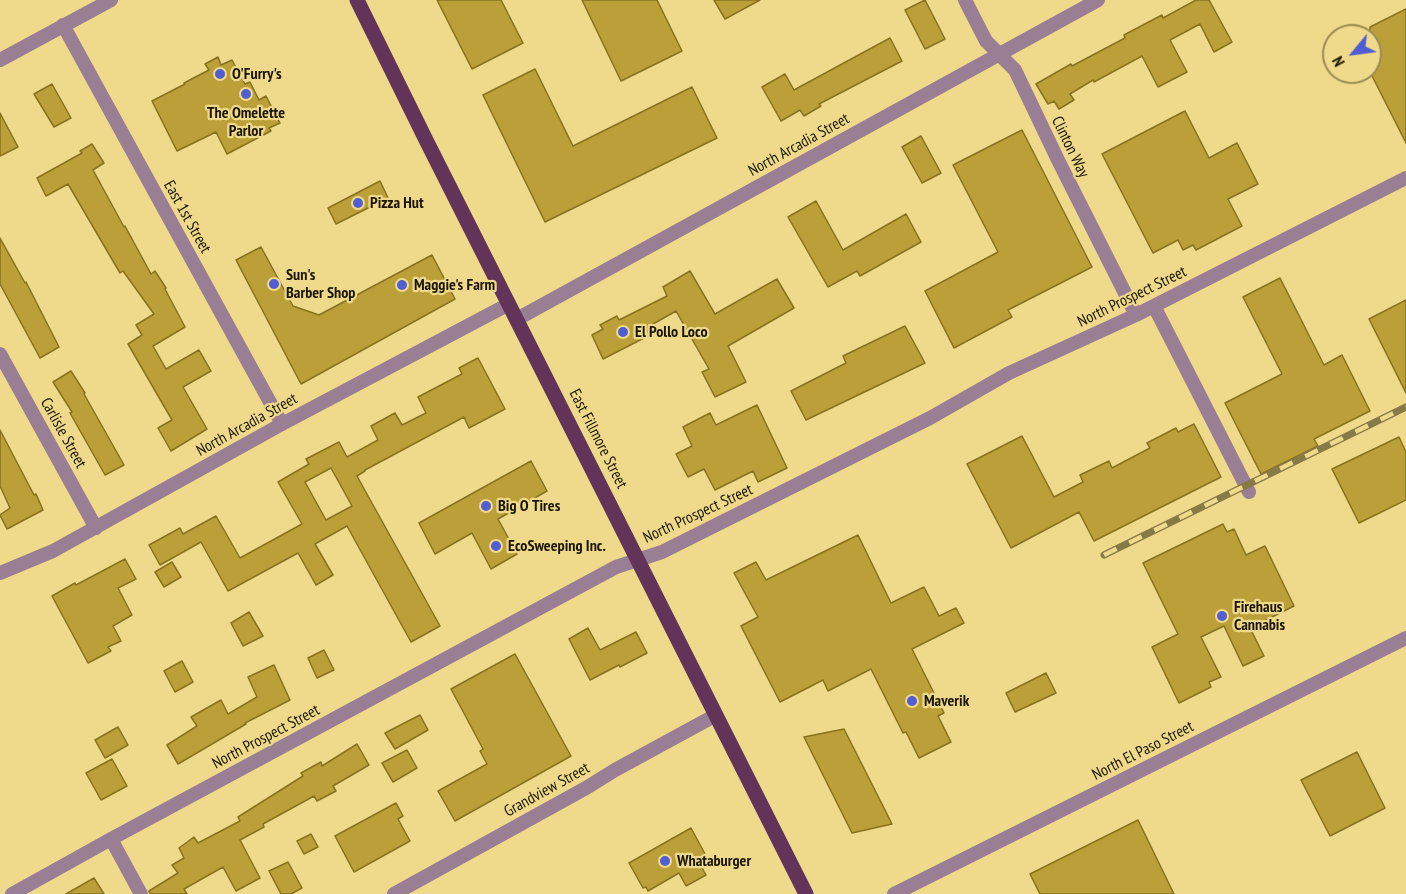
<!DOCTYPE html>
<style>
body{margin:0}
#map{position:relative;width:1406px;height:894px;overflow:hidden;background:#efd98a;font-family:"PT Sans Narrow",sans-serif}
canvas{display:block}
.north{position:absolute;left:1322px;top:24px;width:60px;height:60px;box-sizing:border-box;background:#efd98a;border:2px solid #9b8b53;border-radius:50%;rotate:241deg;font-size:16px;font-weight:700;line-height:24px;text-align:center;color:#1c1500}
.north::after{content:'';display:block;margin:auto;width:21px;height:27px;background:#515dd3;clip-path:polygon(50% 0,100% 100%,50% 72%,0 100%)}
</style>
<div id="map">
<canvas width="1406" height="894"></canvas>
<div class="north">N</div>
</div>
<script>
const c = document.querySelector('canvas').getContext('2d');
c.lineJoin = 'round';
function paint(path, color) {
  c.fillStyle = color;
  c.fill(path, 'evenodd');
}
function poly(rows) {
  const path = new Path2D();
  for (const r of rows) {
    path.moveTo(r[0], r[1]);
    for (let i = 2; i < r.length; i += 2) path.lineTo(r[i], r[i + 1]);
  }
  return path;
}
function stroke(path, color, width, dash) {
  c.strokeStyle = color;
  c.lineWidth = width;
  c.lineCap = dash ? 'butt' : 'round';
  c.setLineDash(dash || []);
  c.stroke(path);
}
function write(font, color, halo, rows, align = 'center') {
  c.font = font + ' "PT Sans Narrow",sans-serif';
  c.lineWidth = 4.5;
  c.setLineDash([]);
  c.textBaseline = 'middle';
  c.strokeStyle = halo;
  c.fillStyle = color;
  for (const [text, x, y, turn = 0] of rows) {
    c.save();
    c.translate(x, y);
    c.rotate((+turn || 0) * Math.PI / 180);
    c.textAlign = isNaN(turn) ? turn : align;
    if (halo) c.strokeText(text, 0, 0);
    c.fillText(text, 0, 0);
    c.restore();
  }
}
const building = poly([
 [437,0,501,0,523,43,472,69,437,0],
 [582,0,657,0,682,51,621,81,582,0],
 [714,0,760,0,725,19,714,0],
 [925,0,945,39,925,49,905,10,925,0],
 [1196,0,1209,0,1232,42,1214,52,1200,24,1170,40,1187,72,1158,87,1142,56,1094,82,1093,80,1070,94,1074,100,1059,109,1054,101,1048,104,1036,84,1071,64,1072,66,1125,38,1124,35,1162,15,1163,18,1196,0],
 [1406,9,1406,143,1370,72,1370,27,1406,9],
 [890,38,902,61,819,104,821,106,804,116,800,110,781,121,762,87,785,74,794,90,890,38],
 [218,57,221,65,232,60,245,84,250,82,259,100,266,96,280,123,269,128,271,131,227,154,216,132,177,151,152,101,185,84,184,83,209,70,205,64,218,57],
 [535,69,573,146,692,87,717,138,545,222,483,95,535,69],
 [52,84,71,118,54,127,34,94,52,84],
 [1185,111,1209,158,1237,143,1258,184,1228,199,1242,226,1196,250,1193,245,1183,250,1178,240,1153,253,1102,154,1185,111],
 [0,113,18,147,0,156,0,113],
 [1022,130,1092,267,1008,310,1012,317,954,348,925,291,998,252,953,165,1022,130],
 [921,136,941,173,922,183,902,147,921,136],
 [92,144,104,163,93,170,124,227,125,226,151,274,155,271,166,288,165,289,185,327,153,346,166,369,199,350,211,371,183,387,207,429,171,451,158,428,172,420,128,344,142,335,136,325,154,314,123,271,120,273,68,184,46,196,37,178,82,153,80,151,92,144],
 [380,181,388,198,336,224,328,208,380,181],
 [816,201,843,250,906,214,921,242,860,276,857,271,828,287,788,217,816,201],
 [0,238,25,283,26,282,59,347,40,358,0,284,0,238],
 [261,247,293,306,319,315,432,255,455,299,301,384,236,260,261,247],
 [690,271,715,314,777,279,794,308,728,346,746,382,715,397,702,372,709,369,676,311,646,328,650,335,603,359,592,335,603,329,600,325,617,316,619,320,667,296,663,287,690,271],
 [1280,278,1324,365,1342,355,1370,411,1314,439,1318,446,1261,474,1225,403,1282,374,1243,297,1280,278],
 [1406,300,1406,393,1369,319,1406,300],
 [905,326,925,363,806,420,791,391,846,363,843,356,905,326],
 [478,358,505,409,469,428,464,417,365,470,365,471,357,476,440,626,411,642,347,526,315,544,333,575,316,585,298,553,228,591,201,542,160,565,149,545,180,528,183,534,216,516,240,558,302,524,278,482,309,464,306,459,339,442,347,457,378,440,371,426,395,413,402,425,426,413,418,397,462,374,459,368,478,358],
 [331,468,352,506,326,520,305,482,331,468],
 [71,371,85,393,84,394,124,465,105,475,70,413,72,412,53,382,71,371],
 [757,405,787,468,758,482,753,471,715,490,704,469,688,477,676,454,692,446,683,427,710,413,716,425,757,405],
 [1194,424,1221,477,1094,541,1079,512,1011,548,967,464,1022,436,1054,497,1083,482,1080,475,1109,461,1112,468,1150,448,1147,443,1176,428,1178,432,1194,424],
 [0,430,34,495,36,494,43,510,7,529,0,515,10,508,0,486,0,430],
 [1399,437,1406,452,1406,500,1359,523,1332,469,1399,437],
 [531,461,547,491,498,519,517,554,491,569,472,533,435,554,419,523,531,461],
 [1223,524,1227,532,1234,529,1246,555,1265,546,1294,606,1250,628,1264,656,1243,666,1224,626,1201,637,1221,677,1209,682,1211,687,1179,703,1152,647,1178,634,1143,563,1223,524],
 [858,535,891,603,924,587,939,616,956,608,964,623,912,649,944,713,938,716,951,742,919,758,906,732,903,733,871,669,828,691,823,680,780,702,741,626,758,617,734,573,756,562,766,580,858,535],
 [125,559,136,579,118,588,132,615,113,626,121,641,108,647,111,651,88,663,52,596,75,583,76,585,125,559],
 [172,562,181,577,164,587,155,572,172,562],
 [249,612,263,636,243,646,231,623,249,612],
 [588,628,600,650,636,632,647,653,620,667,619,665,590,680,569,639,588,628],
 [324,650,334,670,317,678,308,658,324,650],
 [515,654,571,756,455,821,438,791,487,764,480,751,483,749,451,689,515,654],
 [182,661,193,682,175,692,164,671,182,661],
 [274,665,290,700,245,723,246,724,178,764,167,745,197,726,191,717,221,700,228,714,257,697,248,677,274,665],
 [1046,673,1056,693,1015,712,1006,693,1046,673],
 [420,715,428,730,395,749,385,733,420,715],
 [118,727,128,745,105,758,95,740,118,727],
 [844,729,885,810,892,824,852,833,804,737,844,729],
 [357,744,369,765,333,786,336,791,317,801,314,796,263,824,264,827,240,840,260,878,236,891,223,867,184,889,187,894,150,894,149,891,178,873,172,865,184,858,179,848,194,837,198,843,240,821,238,817,303,776,301,773,321,762,322,766,357,744],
 [407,750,417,768,393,782,382,763,407,750],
 [1357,752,1385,808,1330,836,1301,780,1357,752],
 [112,759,127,786,101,800,86,773,112,759],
 [396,803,403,816,398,819,410,841,354,872,335,836,396,803],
 [1138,820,1174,894,1040,894,1030,874,1138,820],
 [691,828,705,854,697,859,706,875,686,886,679,873,648,891,646,887,643,888,629,863,691,828],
 [311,834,318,847,304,854,297,841,311,834],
 [288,862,302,888,291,894,281,894,269,871,288,862],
 [94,878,104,894,66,894,94,878]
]);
paint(building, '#bba039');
stroke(building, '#87721f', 1.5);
stroke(poly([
 [965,0,986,41,1015,70,1058,160,1136,315],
 [63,25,282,424],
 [0,60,111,0],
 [1154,306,1249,492],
 [517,319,1098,0],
 [0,354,96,528],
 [0,573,53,551,282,424,509,304],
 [111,839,141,894],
 [12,894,111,839,616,567,662,552,930,418,1009,373,1136,315,1406,178],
 [394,894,586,788,615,770,716,715],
 [894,894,1406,638]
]), '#9a7f94', 14);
stroke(poly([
 [357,0,426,140,806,894]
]), '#63345a', 15);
const rail = poly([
 [1104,555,1406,407]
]);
stroke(rail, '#887a47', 7);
stroke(rail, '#efd98a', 4.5, [14]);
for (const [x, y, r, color] of [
 [220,74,6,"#515dd3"],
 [246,94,6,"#515dd3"],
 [358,203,6,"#515dd3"],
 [274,284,6,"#515dd3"],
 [402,285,6,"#515dd3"],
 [623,332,6,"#515dd3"],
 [486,506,6,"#515dd3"],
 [496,546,6,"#515dd3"],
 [1222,616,6,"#515dd3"],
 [912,701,6,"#515dd3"],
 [665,861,6,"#515dd3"]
]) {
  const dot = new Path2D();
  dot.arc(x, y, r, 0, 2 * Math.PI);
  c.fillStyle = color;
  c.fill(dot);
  stroke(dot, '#efd98a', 2);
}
write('bold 16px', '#1c1500', '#efd98a', [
 ["O'Furry's",232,74],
 ["The Omelette",246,113,"center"],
 ["Parlor",246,131,"center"],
 ["Pizza Hut",370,203],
 ["Sun's",286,275],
 ["Barber Shop",286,293],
 ["Maggie's Farm",414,285],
 ["El Pollo Loco",635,332],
 ["Big O Tires",498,506],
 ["EcoSweeping Inc.",508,546],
 ["Firehaus",1234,607],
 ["Cannabis",1234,625],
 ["Maverik",924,701],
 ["Whataburger",677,861]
], 'left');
write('16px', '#1c1500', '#efd98a', [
 ["North Arcadia Street",799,145,-29],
 ["Clinton Way",1070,147,64],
 ["East 1st Street",187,217,61],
 ["North Prospect Street",1132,297,-26],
 ["North Arcadia Street",247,425,-29],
 ["Carlisle Street",63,433,61],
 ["East Fillmore Street",598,439,63],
 ["North Prospect Street",698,514,-25],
 ["North Prospect Street",266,737,-28],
 ["North El Paso Street",1143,751,-27],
 ["Grandview Street",547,790,-29]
]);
</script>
